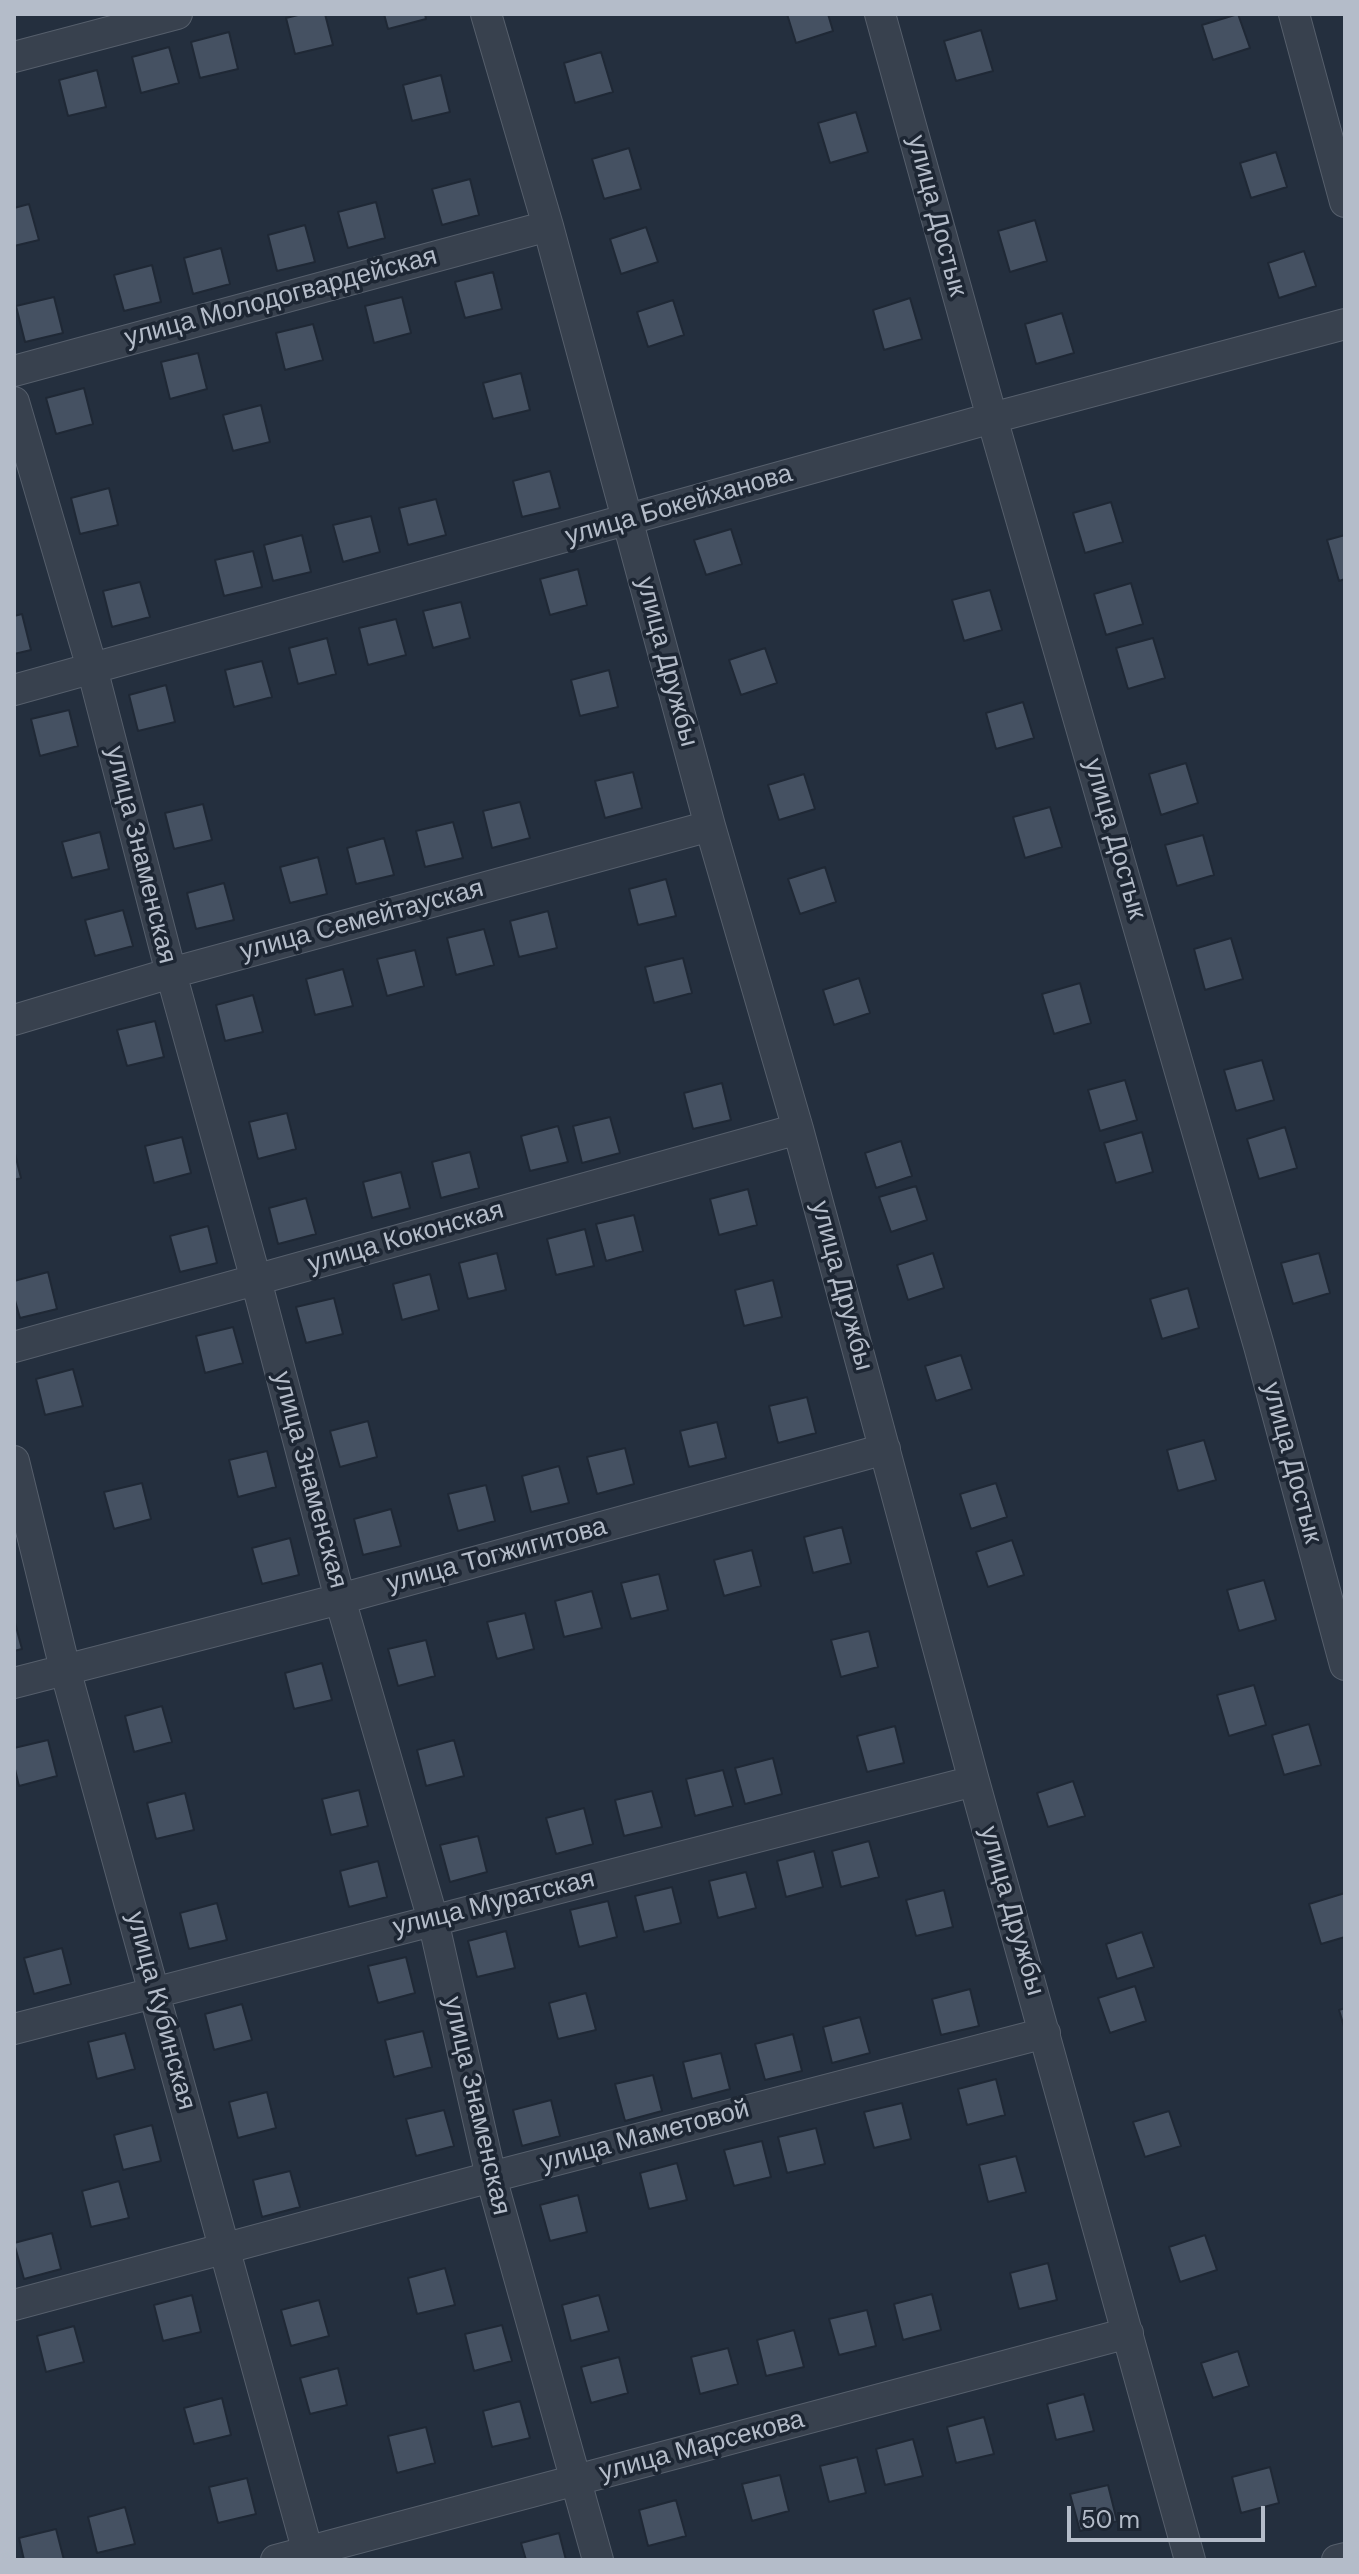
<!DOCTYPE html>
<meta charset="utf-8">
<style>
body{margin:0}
#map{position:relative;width:1359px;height:2574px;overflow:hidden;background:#242f3e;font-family:"DM Sans",sans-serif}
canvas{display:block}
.frame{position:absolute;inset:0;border:16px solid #b4bcc9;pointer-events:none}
.scale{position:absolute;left:1067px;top:2506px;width:198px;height:36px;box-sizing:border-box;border:4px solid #b4bcc9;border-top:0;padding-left:10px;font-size:24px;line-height:28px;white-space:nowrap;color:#b4bcc9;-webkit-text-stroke:6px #1d2633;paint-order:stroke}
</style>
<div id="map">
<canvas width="1359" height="2574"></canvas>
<div class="frame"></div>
<div class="scale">50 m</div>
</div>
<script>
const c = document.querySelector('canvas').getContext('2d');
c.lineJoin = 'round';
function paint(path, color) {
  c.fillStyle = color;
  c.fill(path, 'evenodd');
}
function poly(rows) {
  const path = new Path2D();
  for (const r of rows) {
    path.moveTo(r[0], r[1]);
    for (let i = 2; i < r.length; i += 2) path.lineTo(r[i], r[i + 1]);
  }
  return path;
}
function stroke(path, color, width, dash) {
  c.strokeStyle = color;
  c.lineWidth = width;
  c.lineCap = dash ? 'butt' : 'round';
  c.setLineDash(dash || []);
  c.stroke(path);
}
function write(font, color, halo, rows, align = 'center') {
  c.font = font + ' "DM Sans",sans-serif';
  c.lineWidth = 7;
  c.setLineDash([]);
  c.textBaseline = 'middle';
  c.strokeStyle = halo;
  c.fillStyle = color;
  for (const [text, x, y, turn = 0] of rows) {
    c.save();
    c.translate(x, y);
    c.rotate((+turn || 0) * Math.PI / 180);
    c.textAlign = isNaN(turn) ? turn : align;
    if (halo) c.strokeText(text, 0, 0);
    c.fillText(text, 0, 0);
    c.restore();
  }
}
const building = poly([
 [302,14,325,14,333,45,295,54,286,18,302,14],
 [384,14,425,14,426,19,388,29,384,14],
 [787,14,828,14,833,31,796,43,787,14],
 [1238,14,1250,48,1213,60,1202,25,1238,14],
 [981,30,993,71,956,81,944,41,981,30],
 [229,32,238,69,200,78,191,42,229,32],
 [169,47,179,83,141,93,132,57,169,47],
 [601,52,613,92,575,103,564,63,601,52],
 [97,70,106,107,68,116,59,80,97,70],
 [441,75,450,112,412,121,403,85,441,75],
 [856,112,868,152,830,163,818,123,856,112],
 [629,148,641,189,604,199,592,159,629,148],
 [1276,152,1287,187,1251,198,1240,163,1276,152],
 [470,179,479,215,442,225,432,189,470,179],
 [376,202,385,238,348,248,338,212,376,202],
 [29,204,39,240,14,246,14,208,29,204],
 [1035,220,1047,261,1010,272,998,231,1035,220],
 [305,225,315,262,277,271,268,235,305,225],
 [646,227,658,262,621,274,610,239,646,227],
 [221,248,230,284,193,294,184,258,221,248],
 [1304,251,1316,286,1279,298,1268,263,1304,251],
 [152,265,161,302,124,311,114,275,152,265],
 [493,272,502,309,465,318,455,282,493,272],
 [54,297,63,333,25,342,16,306,54,297],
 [402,297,411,333,374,343,365,306,402,297],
 [910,298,922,339,884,350,873,310,910,298],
 [673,300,684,335,648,347,637,312,673,300],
 [1062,313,1074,353,1036,364,1025,324,1062,313],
 [313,324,323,360,285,370,276,333,313,324],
 [198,353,207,389,170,399,161,362,198,353],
 [521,373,530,410,493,419,483,383,521,373],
 [84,388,93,424,56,434,46,398,84,388],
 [261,405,270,442,233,451,223,415,261,405],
 [550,471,560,508,522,517,513,481,550,471],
 [109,488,118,525,80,534,71,498,109,488],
 [436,499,446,535,408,545,399,508,436,499],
 [1111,502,1123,542,1085,553,1073,513,1111,502],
 [371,516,380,552,343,562,333,525,371,516],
 [731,529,742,564,706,575,694,540,731,529],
 [302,535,311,572,273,581,264,545,302,535],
 [1345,535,1345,579,1339,581,1327,540,1345,535],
 [253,551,262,587,224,596,215,560,253,551],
 [578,569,587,605,550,615,540,579,578,569],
 [140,582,150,617,112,627,103,591,140,582],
 [1131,583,1143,624,1106,635,1094,594,1131,583],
 [990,590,1002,630,964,641,952,600,990,590],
 [461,602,470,638,433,648,423,611,461,602],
 [22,614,31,650,14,654,14,616,22,614],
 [396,619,406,655,368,665,359,628,396,619],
 [327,638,336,674,298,684,289,648,327,638],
 [1153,638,1165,678,1128,689,1116,648,1153,638],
 [765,648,777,683,741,695,729,660,765,648],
 [262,661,272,697,234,707,225,670,262,661],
 [609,670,618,707,580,716,571,680,609,670],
 [166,685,175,722,138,731,129,695,166,685],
 [1023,702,1034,738,996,749,986,713,1023,702],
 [69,710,78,746,40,756,31,719,69,710],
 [1186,763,1198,803,1161,815,1149,774,1186,763],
 [633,772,642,808,605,818,595,781,633,772],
 [804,774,815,809,779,820,768,785,804,774],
 [520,802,530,838,492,848,483,811,520,802],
 [203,804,212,840,174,849,165,813,203,804],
 [1050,807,1062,847,1025,858,1013,817,1050,807],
 [453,822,463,858,425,867,416,831,453,822],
 [100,832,109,869,72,878,62,842,100,832],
 [1203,835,1214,875,1177,886,1165,845,1203,835],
 [384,838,394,875,356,884,347,848,384,838],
 [318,857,327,894,290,903,280,867,318,857],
 [825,867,836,902,800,914,788,879,825,867],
 [666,879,676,916,638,925,629,889,666,879],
 [224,883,234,920,196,929,187,893,224,883],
 [123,910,133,946,95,956,85,920,123,910],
 [548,911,557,948,519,957,510,921,548,911],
 [484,929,494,965,456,975,447,938,484,929],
 [1231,938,1243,979,1205,990,1194,949,1231,938],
 [415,950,424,986,387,996,377,959,415,950],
 [683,958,692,993,654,1003,645,967,683,958],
 [343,969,353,1006,315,1015,306,979,343,969],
 [859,978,870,1013,834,1025,823,990,859,978],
 [1080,983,1091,1023,1054,1034,1042,994,1080,983],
 [253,995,263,1032,225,1041,216,1005,253,995],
 [155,1021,164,1057,127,1066,117,1030,155,1021],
 [1262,1060,1274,1100,1236,1111,1224,1070,1262,1060],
 [1125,1080,1137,1120,1100,1131,1088,1090,1125,1080],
 [722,1083,731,1120,693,1129,684,1093,722,1083],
 [287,1113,296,1149,258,1159,249,1122,287,1113],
 [610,1117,620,1153,582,1163,573,1126,610,1117],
 [558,1126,568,1162,530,1171,521,1136,558,1126],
 [1285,1127,1297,1168,1259,1179,1247,1139,1285,1127],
 [1142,1132,1153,1172,1116,1183,1104,1143,1142,1132],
 [182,1137,191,1173,154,1183,145,1146,182,1137],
 [901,1141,912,1176,876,1188,865,1153,901,1141],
 [14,1150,21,1178,14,1180,14,1150],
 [470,1152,479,1188,441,1198,432,1162,470,1152],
 [401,1172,410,1208,372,1218,363,1182,401,1172],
 [916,1186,927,1220,891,1232,879,1197,916,1186],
 [748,1189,757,1225,719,1235,710,1199,748,1189],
 [306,1198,316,1234,278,1244,269,1208,306,1198],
 [634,1215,643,1251,606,1261,596,1224,634,1215],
 [208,1226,217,1263,180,1272,170,1236,208,1226],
 [585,1229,594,1266,556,1275,547,1239,585,1229],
 [497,1253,506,1290,468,1299,459,1263,497,1253],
 [933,1253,944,1288,908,1300,897,1265,933,1253],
 [1319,1253,1330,1293,1293,1304,1281,1263,1319,1253],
 [48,1272,57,1309,20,1318,14,1297,14,1281,48,1272],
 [430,1274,439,1310,402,1320,393,1284,430,1274],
 [773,1280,782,1317,744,1326,735,1290,773,1280],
 [1188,1288,1199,1328,1162,1339,1150,1299,1188,1288],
 [334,1298,343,1334,306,1343,296,1307,334,1298],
 [233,1327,243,1363,205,1373,196,1336,233,1327],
 [961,1355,972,1389,936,1401,925,1366,961,1355],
 [73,1369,83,1406,45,1415,36,1379,73,1369],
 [807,1397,816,1433,778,1443,769,1406,807,1397],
 [368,1421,377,1457,340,1467,330,1431,368,1421],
 [717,1422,726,1458,689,1467,680,1431,717,1422],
 [1204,1440,1216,1480,1178,1491,1167,1450,1204,1440],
 [625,1448,634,1484,597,1494,587,1457,625,1448],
 [267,1451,276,1487,238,1497,229,1460,267,1451],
 [559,1466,569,1503,531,1512,522,1476,559,1466],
 [142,1483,151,1519,114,1529,104,1492,142,1483],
 [996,1483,1007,1517,971,1529,960,1494,996,1483],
 [486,1485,495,1521,458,1531,448,1494,486,1485],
 [391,1509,401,1546,363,1555,354,1519,391,1509],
 [842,1527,851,1563,813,1573,804,1537,842,1527],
 [290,1538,299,1575,262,1584,252,1548,290,1538],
 [1012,1540,1024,1575,988,1587,976,1552,1012,1540],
 [752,1550,761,1586,724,1596,714,1560,752,1550],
 [659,1574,668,1610,631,1619,621,1583,659,1574],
 [1264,1580,1276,1620,1239,1631,1227,1590,1264,1580],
 [592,1591,602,1628,564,1637,555,1601,592,1591],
 [525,1613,534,1649,497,1659,487,1622,525,1613],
 [14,1619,22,1649,14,1651,14,1619],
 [869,1631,878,1667,841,1677,831,1640,869,1631],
 [426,1640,435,1676,398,1686,388,1649,426,1640],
 [322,1663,332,1700,294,1709,285,1673,322,1663],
 [1254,1685,1266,1725,1229,1736,1217,1695,1254,1685],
 [162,1706,172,1742,134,1752,125,1716,162,1706],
 [1309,1724,1321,1765,1284,1775,1272,1735,1309,1724],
 [895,1726,904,1763,867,1772,857,1736,895,1726],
 [48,1740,57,1776,19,1786,14,1765,14,1748,48,1740],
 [454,1740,464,1776,426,1786,417,1750,454,1740],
 [773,1758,782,1794,745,1804,735,1768,773,1758],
 [723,1770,733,1806,695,1816,686,1779,723,1770],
 [1073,1781,1085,1816,1048,1827,1037,1793,1073,1781],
 [359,1790,368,1826,331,1835,322,1799,359,1790],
 [652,1791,662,1827,624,1836,615,1800,652,1791],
 [185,1793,194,1830,156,1839,147,1803,185,1793],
 [584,1808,593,1844,556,1854,546,1818,584,1808],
 [478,1836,487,1872,450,1882,440,1845,478,1836],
 [869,1841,879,1877,841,1887,832,1851,869,1841],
 [814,1851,823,1887,786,1897,777,1861,814,1851],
 [378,1861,387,1897,349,1907,340,1871,378,1861],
 [746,1872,756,1908,718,1918,709,1881,746,1872],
 [672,1887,681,1923,644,1932,635,1896,672,1887],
 [944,1890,953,1927,916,1936,906,1900,944,1890],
 [1345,1893,1345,1937,1321,1944,1309,1904,1345,1893],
 [608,1901,617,1937,579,1947,570,1910,608,1901],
 [217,1903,227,1940,189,1949,180,1913,217,1903],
 [506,1931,515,1968,477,1977,468,1941,506,1931],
 [1142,1932,1154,1967,1117,1979,1106,1944,1142,1932],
 [62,1948,71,1984,34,1994,24,1958,62,1948],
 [406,1957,415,1993,378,2003,368,1966,406,1957],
 [1135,1986,1146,2021,1110,2033,1098,1998,1135,1986],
 [970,1989,979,2026,941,2035,932,1999,970,1989],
 [586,1993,596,2030,558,2039,549,2003,586,1993],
 [242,2004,252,2040,214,2050,205,2014,242,2004],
 [1345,2008,1345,2030,1339,2010,1345,2008],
 [860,2017,870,2053,832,2063,823,2027,860,2017],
 [423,2031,432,2067,394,2077,385,2040,423,2031],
 [125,2033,135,2069,97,2079,88,2042,125,2033],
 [793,2034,802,2071,765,2080,755,2044,793,2034],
 [721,2053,730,2089,692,2099,683,2062,721,2053],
 [653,2075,662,2111,625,2121,615,2084,653,2075],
 [996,2079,1005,2115,967,2125,958,2089,996,2079],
 [267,2092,276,2128,238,2138,229,2102,267,2092],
 [551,2100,560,2136,522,2146,513,2110,551,2100],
 [902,2103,911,2139,874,2148,864,2112,902,2103],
 [444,2110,454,2146,416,2156,406,2119,444,2110],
 [1169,2111,1181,2146,1145,2157,1133,2122,1169,2111],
 [152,2125,161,2161,123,2170,114,2135,152,2125],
 [816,2128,825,2164,787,2173,778,2137,816,2128],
 [762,2141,771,2177,734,2186,724,2150,762,2141],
 [1016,2156,1026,2192,988,2202,979,2165,1016,2156],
 [677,2163,687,2200,649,2209,640,2173,677,2163],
 [290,2171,300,2207,262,2217,253,2180,290,2171],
 [119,2181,129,2218,91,2227,82,2191,119,2181],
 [578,2195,587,2232,550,2241,540,2205,578,2195],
 [52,2233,61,2269,24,2279,14,2243,52,2233],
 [1205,2235,1217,2270,1180,2282,1169,2247,1205,2235],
 [1048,2263,1057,2300,1019,2309,1010,2273,1048,2263],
 [445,2268,455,2305,417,2314,408,2278,445,2268],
 [932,2294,941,2330,903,2340,894,2304,932,2294],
 [192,2295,201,2332,163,2341,154,2305,192,2295],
 [599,2295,609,2331,571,2341,562,2305,599,2295],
 [319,2300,329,2336,291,2346,281,2310,319,2300],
 [867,2310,876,2346,839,2355,829,2319,867,2310],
 [502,2325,512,2361,474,2371,465,2334,502,2325],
 [74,2326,84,2362,46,2372,37,2336,74,2326],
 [794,2330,804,2367,766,2376,757,2340,794,2330],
 [728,2348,738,2384,700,2394,691,2357,728,2348],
 [1238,2351,1249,2386,1213,2398,1201,2363,1238,2351],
 [619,2357,628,2393,591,2403,581,2367,619,2357],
 [338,2368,347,2405,310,2414,300,2378,338,2368],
 [1084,2394,1094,2431,1056,2440,1047,2404,1084,2394],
 [222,2398,231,2435,194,2444,184,2408,222,2398],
 [520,2401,530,2438,492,2447,483,2411,520,2401],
 [984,2417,994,2454,956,2463,947,2427,984,2417],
 [426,2427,435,2463,397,2473,388,2436,426,2427],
 [913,2439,923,2476,885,2485,876,2449,913,2439],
 [857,2457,866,2493,829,2502,820,2466,857,2457],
 [1270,2467,1279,2503,1241,2513,1232,2477,1270,2467],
 [780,2475,789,2511,752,2521,742,2484,780,2475],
 [247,2478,256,2514,218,2523,209,2487,247,2478],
 [1108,2485,1117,2521,1080,2531,1070,2494,1108,2485],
 [676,2500,686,2536,648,2546,639,2510,676,2500],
 [125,2507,135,2544,97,2553,88,2517,125,2507],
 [56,2529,64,2560,24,2560,19,2538,56,2529],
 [559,2533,566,2560,526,2560,521,2543,559,2533]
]);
paint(building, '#455162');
stroke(building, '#1f2835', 2);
const street = poly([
 [486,14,548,226,710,826,798,1129,974,1781,1190,2560],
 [880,14,992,418,1259,1346,1345,1665],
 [1294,14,1345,202],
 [14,57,177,14],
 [14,371,548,226],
 [14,402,92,668,171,973,256,1280,340,1599,433,1920,491,2177,598,2560],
 [14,690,992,418,1345,324],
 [14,1020,171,973,710,826],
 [14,1347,798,1129],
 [14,1461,65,1669,310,2560],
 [14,1683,340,1599,885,1449],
 [14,2029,974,1781],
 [14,2305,491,2177,1045,2033],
 [276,2560,1128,2333],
 [1337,2560,1345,2558]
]);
stroke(street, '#565f6c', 32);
stroke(street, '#38414e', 30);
write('26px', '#b4bcc9', '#1d2633', [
 ["улица Достык",936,216,75],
 ["улица Молодогвардейская",281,298,-15],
 ["улица Бокейханова",679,506,-16],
 ["улица Дружбы",666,662,75],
 ["улица Достык",1114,839,74],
 ["улица Знаменская",140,855,76],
 ["улица Семейтауская",362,921,-15],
 ["улица Коконская",406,1238,-16],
 ["улица Дружбы",841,1286,75],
 ["улица Достык",1291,1463,75],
 ["улица Знаменская",309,1480,75],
 ["улица Тогжигитова",497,1556,-15],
 ["улица Муратская",494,1904,-14],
 ["улица Дружбы",1011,1911,74],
 ["улица Кубинская",160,2011,75],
 ["улица Знаменская",476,2106,77],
 ["улица Маметовой",645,2137,-15],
 ["улица Марсекова",702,2447,-15]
]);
</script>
